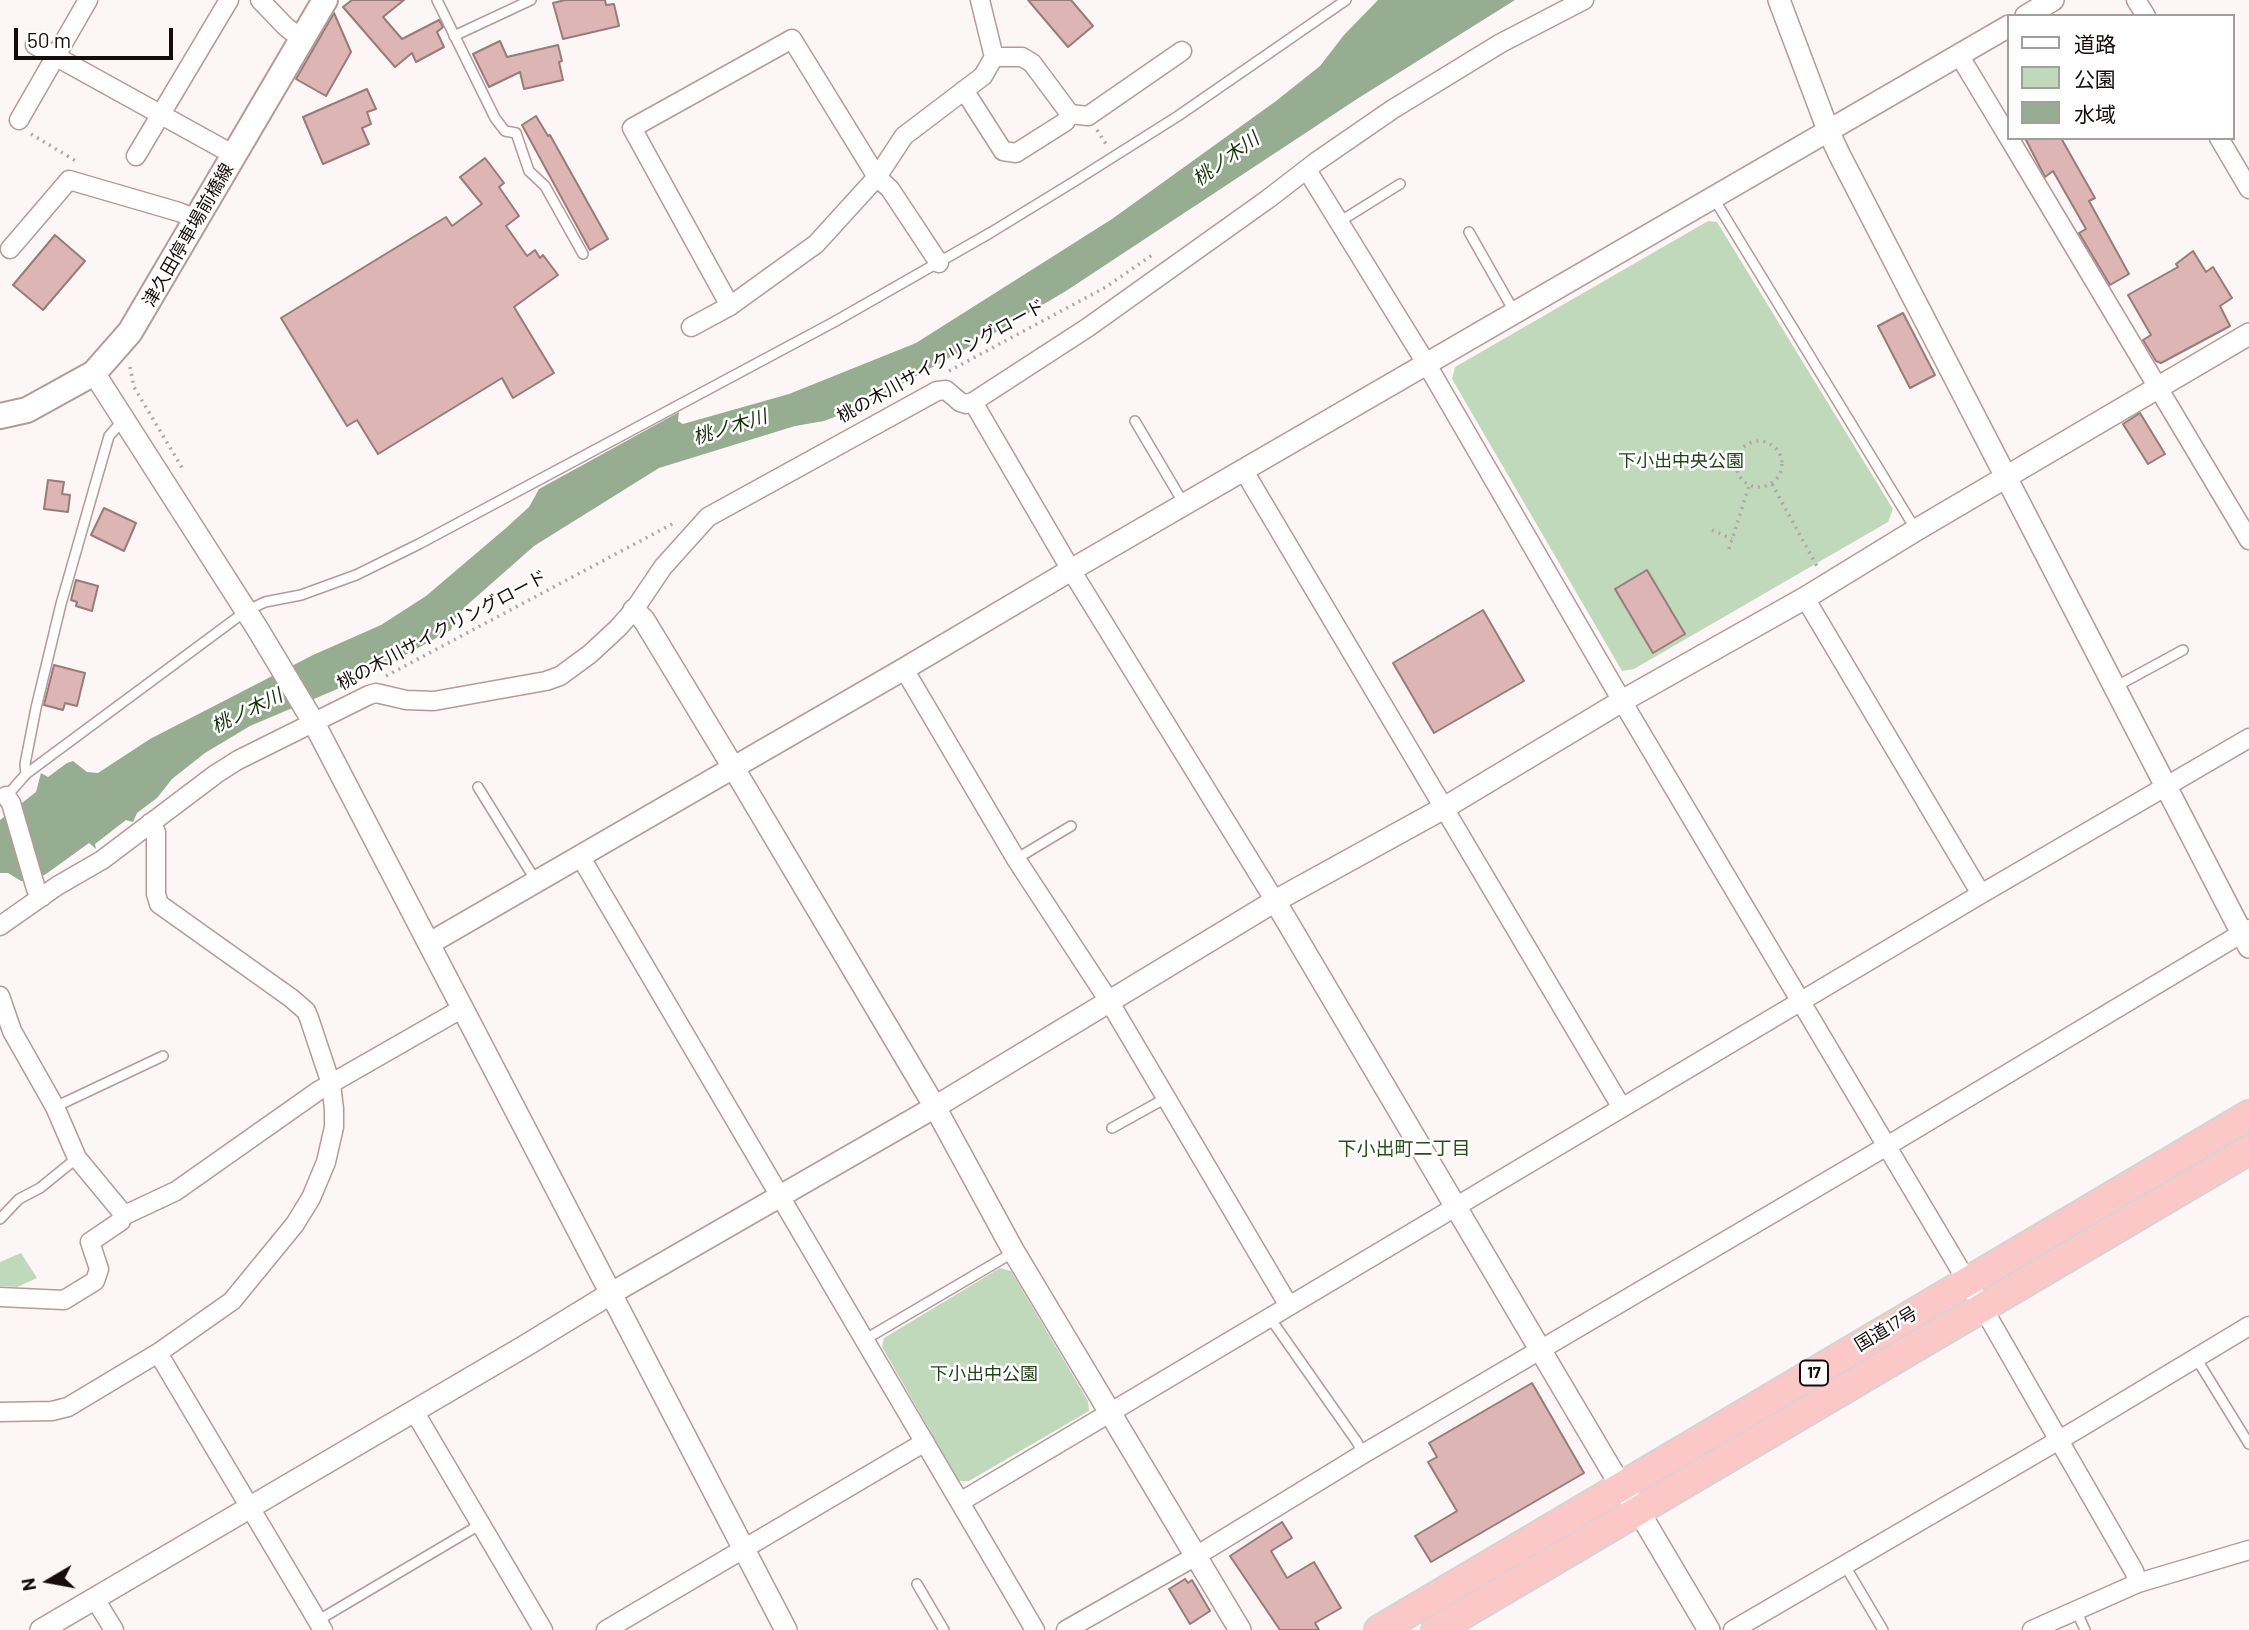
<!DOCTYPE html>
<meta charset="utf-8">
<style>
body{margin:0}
#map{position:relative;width:2249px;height:1630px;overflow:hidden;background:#fdf6f6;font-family:Barlow,"Noto Sans JP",sans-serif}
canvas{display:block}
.legend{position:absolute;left:2007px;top:14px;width:228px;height:126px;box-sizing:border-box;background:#fff;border:2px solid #a29e9e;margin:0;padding:9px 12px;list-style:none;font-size:21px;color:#160c0c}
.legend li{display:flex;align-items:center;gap:14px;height:35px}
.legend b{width:35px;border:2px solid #a29e9e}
.north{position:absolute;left:14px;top:1546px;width:70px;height:70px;-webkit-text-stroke:5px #fff;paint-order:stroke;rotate:260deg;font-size:19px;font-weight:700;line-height:28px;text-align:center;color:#160c0c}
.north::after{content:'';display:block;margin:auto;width:24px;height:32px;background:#160c0c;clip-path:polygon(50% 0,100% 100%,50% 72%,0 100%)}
.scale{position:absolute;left:14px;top:28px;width:159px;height:32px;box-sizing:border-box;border:4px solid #160c0c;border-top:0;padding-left:9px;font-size:21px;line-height:24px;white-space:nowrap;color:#160c0c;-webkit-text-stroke:5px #fff;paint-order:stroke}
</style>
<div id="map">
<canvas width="2249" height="1630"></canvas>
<ul class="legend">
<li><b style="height:9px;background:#fff"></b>道路</li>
<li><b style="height:19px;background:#c1d9bb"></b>公園</li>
<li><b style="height:19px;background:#97ad91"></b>水域</li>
</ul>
<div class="north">N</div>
<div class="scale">50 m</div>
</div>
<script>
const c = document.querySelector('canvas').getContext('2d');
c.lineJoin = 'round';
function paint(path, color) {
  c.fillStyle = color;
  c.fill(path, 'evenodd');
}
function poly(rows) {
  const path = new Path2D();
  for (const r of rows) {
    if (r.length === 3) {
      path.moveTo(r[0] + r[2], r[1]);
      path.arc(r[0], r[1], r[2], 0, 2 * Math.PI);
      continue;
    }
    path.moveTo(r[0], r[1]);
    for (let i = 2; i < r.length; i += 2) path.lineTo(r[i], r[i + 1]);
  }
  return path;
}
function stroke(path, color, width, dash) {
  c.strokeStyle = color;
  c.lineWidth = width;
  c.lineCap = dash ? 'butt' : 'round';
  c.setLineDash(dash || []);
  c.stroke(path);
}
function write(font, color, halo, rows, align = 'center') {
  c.font = font + ' Barlow,"Noto Sans JP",sans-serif';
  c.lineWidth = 5;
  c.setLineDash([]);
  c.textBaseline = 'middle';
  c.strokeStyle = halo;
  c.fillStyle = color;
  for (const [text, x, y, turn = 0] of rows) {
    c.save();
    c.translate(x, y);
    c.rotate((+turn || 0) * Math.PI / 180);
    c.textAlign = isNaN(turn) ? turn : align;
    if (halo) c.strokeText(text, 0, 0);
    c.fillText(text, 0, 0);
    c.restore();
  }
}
paint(poly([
 [1708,221,1717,222,1893,509,1888,522,1634,669,1622,671,1452,379,1455,367],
 [21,1253,37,1278,17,1287,0,1286,0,1262],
 [1000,1268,1011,1271,1088,1401,1089,1411,969,1481,959,1481,882,1347,884,1338]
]), '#c1d9bb');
paint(poly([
 [1378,0,1515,0,1357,99,1066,291,998,331,858,408,824,421,795,426,659,468,534,546,466,606,454,620,451,630,361,679,250,726,205,753,172,779,157,798,137,813,133,822,126,820,95,844,96,849,89,843,46,874,31,882,21,881,8,873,0,873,0,820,36,792,41,773,48,777,67,763,73,761,87,772,98,773,150,739,313,655,381,625,426,596,506,528,529,507,539,489,679,412,678,421,683,424,789,394,916,343,1112,219,1276,101,1320,66,1344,35]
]), '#97ad91');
const building = poly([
 [352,0,404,0,383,17,402,39,439,20,443,27,437,32,444,47,416,62,412,53,395,67,343,7,352,0],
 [565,0,605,0,606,5,614,4,619,26,563,39,553,3,565,0],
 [1028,0,1071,0,1093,26,1068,47,1028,0],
 [334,13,351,52,326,96,296,79,334,13],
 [500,41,507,57,558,45,562,61,559,62,563,80,524,89,520,72,489,87,473,54,500,41],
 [367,89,376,109,367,112,371,124,362,128,369,144,323,164,303,117,367,89],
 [536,116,548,136,550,135,608,239,590,250,522,125,536,116],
 [2025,138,2061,138,2095,198,2089,201,2129,274,2110,285,2079,233,2086,229,2053,171,2045,177,2025,138],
 [485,158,504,183,499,187,519,216,506,226,527,256,535,250,540,258,543,255,558,275,514,307,554,373,513,398,502,378,378,454,357,420,347,426,281,318,446,217,452,226,482,204,460,177,485,158],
 [55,235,85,261,43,310,13,285,55,235],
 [2193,251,2206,272,2213,267,2232,298,2220,306,2230,326,2161,363,2156,361,2143,340,2151,335,2128,295,2178,267,2176,264,2193,251],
 [1903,313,1935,375,1910,388,1878,326,1903,313],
 [2140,413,2165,454,2148,464,2123,424,2140,413],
 [48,480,64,482,62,494,70,495,68,512,44,509,48,480],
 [104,508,136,523,124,551,91,535,104,508],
 [1647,570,1685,634,1653,653,1615,589,1647,570],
 [76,580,98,586,92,611,76,606,77,602,71,600,76,580],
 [1483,610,1524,681,1434,733,1393,663,1483,610],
 [54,665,85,673,77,706,65,703,63,710,44,705,54,665],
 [1532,1383,1584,1473,1431,1562,1415,1536,1457,1511,1428,1462,1437,1457,1429,1443,1532,1383],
 [1282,1522,1292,1538,1271,1551,1287,1578,1314,1562,1341,1608,1315,1623,1319,1630,1280,1630,1230,1556,1282,1522],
 [1185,1579,1188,1583,1192,1580,1210,1611,1190,1624,1169,1589,1185,1579]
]);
paint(building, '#deb5b5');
stroke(building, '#987b7a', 2);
const service = poly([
 [437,0,495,118,505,131,516,133,529,171,545,186,583,254],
 [454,36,531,0],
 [1713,197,1916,530],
 [1339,222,1400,184],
 [1469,232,1515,313],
 [1135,421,1184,504],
 [2115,687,2183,650],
 [26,774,25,764,36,708,61,604,109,436,124,419],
 [478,787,536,881],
 [4,799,26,774,246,611,265,602,301,595,356,575,419,544,834,322,990,233,1075,181,1178,116,1346,0],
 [1016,859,1071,826],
 [55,1107,163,1056],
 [1112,1128,1166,1098],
 [0,1219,19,1199,40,1188,77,1158],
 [1270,1318,1357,1442,1363,1454],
 [864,1340,1014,1252],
 [2196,1358,2249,1444],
 [1844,1564,1883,1630],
 [917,1584,944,1630],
 [2076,1610,2085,1630],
 [317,1621,481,1524]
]);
const minor = poly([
 [260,0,286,27,302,39],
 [2136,0,2146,16],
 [35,45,234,155],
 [1959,55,2009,138],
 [994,57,1022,57,1032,63,1070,114,1088,116,1182,51],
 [964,90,1003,151,1016,153,1065,122,1070,114],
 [19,120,88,0],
 [2009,138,2249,540],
 [2219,138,2249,189],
 [136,156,229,0],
 [1307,170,1426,363,1622,701,1983,1308,2134,1571,2138,1583],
 [10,249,69,180,179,212,196,219],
 [730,306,632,128,792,39,877,177,890,189,939,263],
 [691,327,730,306,816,244,877,177,904,136,983,76,994,57,980,0],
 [973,402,1071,570,1275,901],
 [1244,471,1622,1108],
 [1805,598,1981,894],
 [904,669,1016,859,1109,1001,1289,1306],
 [6,796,11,803,36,889,42,897],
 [580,856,1035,1630],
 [0,926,57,886,102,860,216,774,238,760,369,695,376,693,406,700,434,701,546,681,560,676,590,654,618,628,634,610,663,567,708,517,937,391,946,390,960,402,966,404,973,402,1087,328,1268,199,1316,162,1393,109,1501,43,1584,0],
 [0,996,12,1031,55,1107,77,1158,120,1210,127,1214,176,1191,318,1091,463,1008],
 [0,1297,64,1300,95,1281,99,1269,90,1242,121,1221,122,1213],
 [158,1353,323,1630],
 [414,1411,543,1630],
 [0,1412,52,1411,68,1407,158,1353,232,1301,295,1224,311,1198,326,1162,334,1127,334,1109,331,1084,309,1018,306,1011,291,998,159,904,156,894,156,832,150,823],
 [960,1502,1981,894,2249,738],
 [95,1599,114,1630],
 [606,1630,925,1442],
 [1066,1630,1196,1556,1363,1454,1887,1146,2249,929],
 [1733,1630,2078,1429,2249,1326],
 [2032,1630,2138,1583,2249,1550]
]);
const tertiary = poly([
 [1779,0,1828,130,1839,154,2249,947],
 [2026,16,2053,0],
 [94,373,257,628,314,723,786,1630],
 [634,610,644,620,733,767,935,1107,1014,1252,1240,1630],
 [1275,901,1622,1488,1638,1510,1709,1630],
 [430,943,904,669,1071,570,2009,26],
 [41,1630,525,1346,610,1294,935,1107,1275,901,1444,808,1622,701,1805,598,1916,530,2249,334]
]);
const secondary = poly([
 [0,416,27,410,94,373,130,332,325,0]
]);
const trunk = poly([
 [1379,1630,2249,1115],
 [1436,1630,2249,1150]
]);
stroke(service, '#b79999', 12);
stroke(minor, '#b79999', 21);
stroke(tertiary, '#b79999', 24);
stroke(secondary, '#b79999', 28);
stroke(trunk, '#d5d3d3', 32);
stroke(poly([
 [1097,130,1106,144],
 [31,134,76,161],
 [130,367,134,387,184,471],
 [949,371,1106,287,1155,253],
 [1759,464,23],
 [1772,484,1818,568],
 [1712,530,1732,539],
 [1729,549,1749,486],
 [386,676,676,522]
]), '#afa7a7', 3.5, [2, 5]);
stroke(service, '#fff', 9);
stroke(minor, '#fff', 18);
stroke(tertiary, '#fff', 21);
stroke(secondary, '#fff', 24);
stroke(trunk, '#fcc8c7', 28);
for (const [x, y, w] of [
 [1814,1373,28]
]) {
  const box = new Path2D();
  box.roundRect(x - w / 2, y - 12.5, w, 25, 5);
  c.fillStyle = '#fff';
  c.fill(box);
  stroke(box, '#160c0c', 2);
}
write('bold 16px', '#160c0c', null, [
 ["17",1814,1373]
]);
write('18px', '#160c0c', '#fff', [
 ["津久田停車場前橋線",188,235,-60],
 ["桃の木川サイクリングロード",941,361,-29],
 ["桃の木川サイクリングロード",442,630,-28],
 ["国道17号",1886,1329,-31]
]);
write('18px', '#22431a', '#fff', [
 ["下小出中央公園",1681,461],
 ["下小出中公園",984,1374]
]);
write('italic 19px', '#123208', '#fff', [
 ["桃ノ木川",1226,159,-36],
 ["桃ノ木川",730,427,-17],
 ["桃ノ木川",247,711,-26]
]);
write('19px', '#245017', '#fff', [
 ["下小出町二丁目",1404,1149]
]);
</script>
